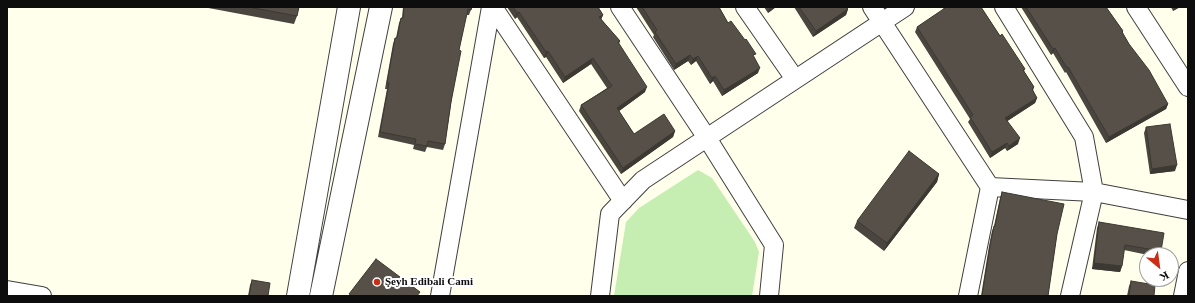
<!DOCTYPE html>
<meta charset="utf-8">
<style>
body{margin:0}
#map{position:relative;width:1195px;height:303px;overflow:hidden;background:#ffffec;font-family:Georgia,serif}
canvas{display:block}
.frame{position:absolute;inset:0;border:8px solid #0d0d0d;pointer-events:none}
.north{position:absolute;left:1139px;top:247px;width:40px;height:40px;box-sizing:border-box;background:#fff;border:1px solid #9e9e9e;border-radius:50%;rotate:151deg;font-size:11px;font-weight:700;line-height:16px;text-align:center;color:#0d0d0d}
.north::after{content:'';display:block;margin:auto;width:14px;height:18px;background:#ca2e17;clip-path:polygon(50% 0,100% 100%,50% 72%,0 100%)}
</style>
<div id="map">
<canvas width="1195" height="303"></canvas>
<div class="frame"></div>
<div class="north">K</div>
</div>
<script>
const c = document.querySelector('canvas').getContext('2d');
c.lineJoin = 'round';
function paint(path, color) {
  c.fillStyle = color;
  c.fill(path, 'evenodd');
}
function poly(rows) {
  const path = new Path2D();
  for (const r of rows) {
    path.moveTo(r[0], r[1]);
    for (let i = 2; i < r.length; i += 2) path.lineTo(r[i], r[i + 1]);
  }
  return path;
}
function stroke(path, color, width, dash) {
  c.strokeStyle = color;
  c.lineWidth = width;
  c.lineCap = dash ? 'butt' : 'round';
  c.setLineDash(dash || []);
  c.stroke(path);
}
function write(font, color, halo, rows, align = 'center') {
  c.font = font + ' Georgia,serif';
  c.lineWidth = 4;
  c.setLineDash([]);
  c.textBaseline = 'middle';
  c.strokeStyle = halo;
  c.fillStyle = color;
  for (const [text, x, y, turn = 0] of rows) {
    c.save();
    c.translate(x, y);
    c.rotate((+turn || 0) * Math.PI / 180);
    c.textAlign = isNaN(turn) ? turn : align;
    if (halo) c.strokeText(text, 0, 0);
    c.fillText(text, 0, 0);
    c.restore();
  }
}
paint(poly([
 [698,170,712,178,755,242,759,252,752,296,614,296,626,222,639,208]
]), '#c6eeb2');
const minor = poly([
 [493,7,623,201],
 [620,7,707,138,774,245,769,296],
 [745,7,795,79],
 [872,7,990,187,968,296],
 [1004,7,1084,137,1094,192,1070,296],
 [1136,7,1188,87],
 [990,187,1094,192,1188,210],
 [7,290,42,296],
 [440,296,491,7],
 [600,296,610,214,643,180,905,7],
 [1183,296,1188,271]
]);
const tertiary = poly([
 [298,296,349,7],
 [321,296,381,7]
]);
stroke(minor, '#404040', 20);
stroke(tertiary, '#404040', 24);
stroke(minor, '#fff', 18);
stroke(tertiary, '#fff', 22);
paint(poly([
 [203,7,299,7,297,16,294,24],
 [403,7,472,7,469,15,466,15,459,50,445,144,443,150,427,147,425,152,413,149,414,145,378,137,387,89,385,89,393,44,395,38,396,38,399,23,401,18,402,18],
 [507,7,598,7,603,15,601,19,620,41,619,44,645,92,619,111,634,134,675,131,673,137,621,174,579,111,581,105,607,88,591,64,563,83,546,57,544,58,517,17,515,19],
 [636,7,719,7,728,23,754,58,758,73,722,96,713,81,710,84,696,61,691,65,688,61,674,70,653,37,654,35],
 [764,7,776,7,768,13],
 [794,7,846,7,848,9,846,15,813,37],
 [944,7,981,7,1000,36,1025,69,1024,71,1034,87,1033,91,1037,98,1035,103,1007,121,1018,144,1007,151,1005,148,990,158,968,122,970,119,915,32,917,27,943,10],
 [1021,7,1106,7,1123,31,1123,33,1129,44,1168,104,1166,109,1106,143,1066,72,1065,73,1053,53,1051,55],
 [1171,7,1180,7,1173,11],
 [1146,127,1175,171,1150,174,1144,133],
 [939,174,937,182,884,251,854,228,857,221],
 [1002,192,1057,234,1048,296,981,296,989,246,992,231,994,226,1000,198],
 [1099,222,1161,251,1159,255,1148,255,1124,250,1122,266,1120,272,1092,269,1097,228],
 [252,280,268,296,248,296,250,285],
 [1131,281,1154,296,1127,296,1129,286]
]), '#4a453e');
paint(poly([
 [770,7,776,7,768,13],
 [1175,7,1180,7,1173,11],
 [848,9,846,15,813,37,816,31],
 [519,12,517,17,515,19,517,13],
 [603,15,601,20,599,17],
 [1055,48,1053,53,1051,55,1053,49],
 [548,51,546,57,544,58,546,52],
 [690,55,688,61,674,70,676,64],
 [698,56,696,61,691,65,693,59],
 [593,58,591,64,563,83,565,77],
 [760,68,758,73,722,96,724,90],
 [715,76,713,81,710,84,712,78],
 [647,87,645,92,615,114,617,108],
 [1037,98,1035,103,1003,124,1005,118],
 [1168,104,1166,109,1106,143,1109,137],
 [675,131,673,137,621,174,623,168],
 [1020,138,1018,144,1007,151,1009,146],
 [1007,143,1005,148,990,158,992,152],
 [1177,165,1175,171,1150,174,1152,169],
 [939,174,937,182,884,251,887,243],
 [1094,263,1122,266,1120,272,1092,269]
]), '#3c3832');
const building = poly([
 [248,7,299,7,297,16,248,7],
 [404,7,472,7,471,10,468,9,459,50,461,51,451,102,445,144,428,141,427,146,415,144,416,139,380,132,389,83,387,83,395,38,397,38,401,18,403,18,404,7],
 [513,7,598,7,603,15,599,17,620,41,618,42,647,87,617,108,634,134,664,114,675,131,623,168,581,105,612,86,593,58,565,77,548,51,546,52,519,12,517,13,513,7],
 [642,7,719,7,728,23,731,21,745,40,746,39,756,54,753,55,760,68,724,90,715,76,712,78,698,56,693,59,690,55,676,64,655,32,657,30,642,7],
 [799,7,846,7,848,9,816,31,799,7],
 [945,7,981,7,1000,36,1002,34,1025,69,1023,70,1034,87,1032,89,1037,98,1005,118,1020,138,1009,146,1007,143,992,152,970,117,973,115,917,27,945,8,945,7],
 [1026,7,1106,7,1123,31,1122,32,1129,44,1149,70,1168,104,1109,137,1068,67,1067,68,1055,48,1053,49,1026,7],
 [1170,124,1177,165,1152,169,1146,127,1170,124],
 [909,151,939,174,887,243,857,221,909,151],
 [1002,192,1064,204,1057,234,1048,296,982,296,984,283,991,240,994,226,995,226,1002,192],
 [1099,222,1164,233,1161,251,1125,245,1122,266,1094,263,1099,222],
 [376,259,420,292,417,296,352,296,349,294,376,259],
 [252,280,270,283,268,296,249,296,252,280],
 [1131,281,1155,285,1154,296,1129,296,1131,281]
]);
paint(building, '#565048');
stroke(building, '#3c3832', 1);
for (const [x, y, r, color] of [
 [377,282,4,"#ca2e17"]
]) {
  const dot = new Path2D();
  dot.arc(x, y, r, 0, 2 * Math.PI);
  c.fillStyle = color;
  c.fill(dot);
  stroke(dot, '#fff', 1.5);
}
write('bold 11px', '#0d0d0d', '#fff', [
 ["Şeyh Edibali Cami",385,282]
], 'left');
</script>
